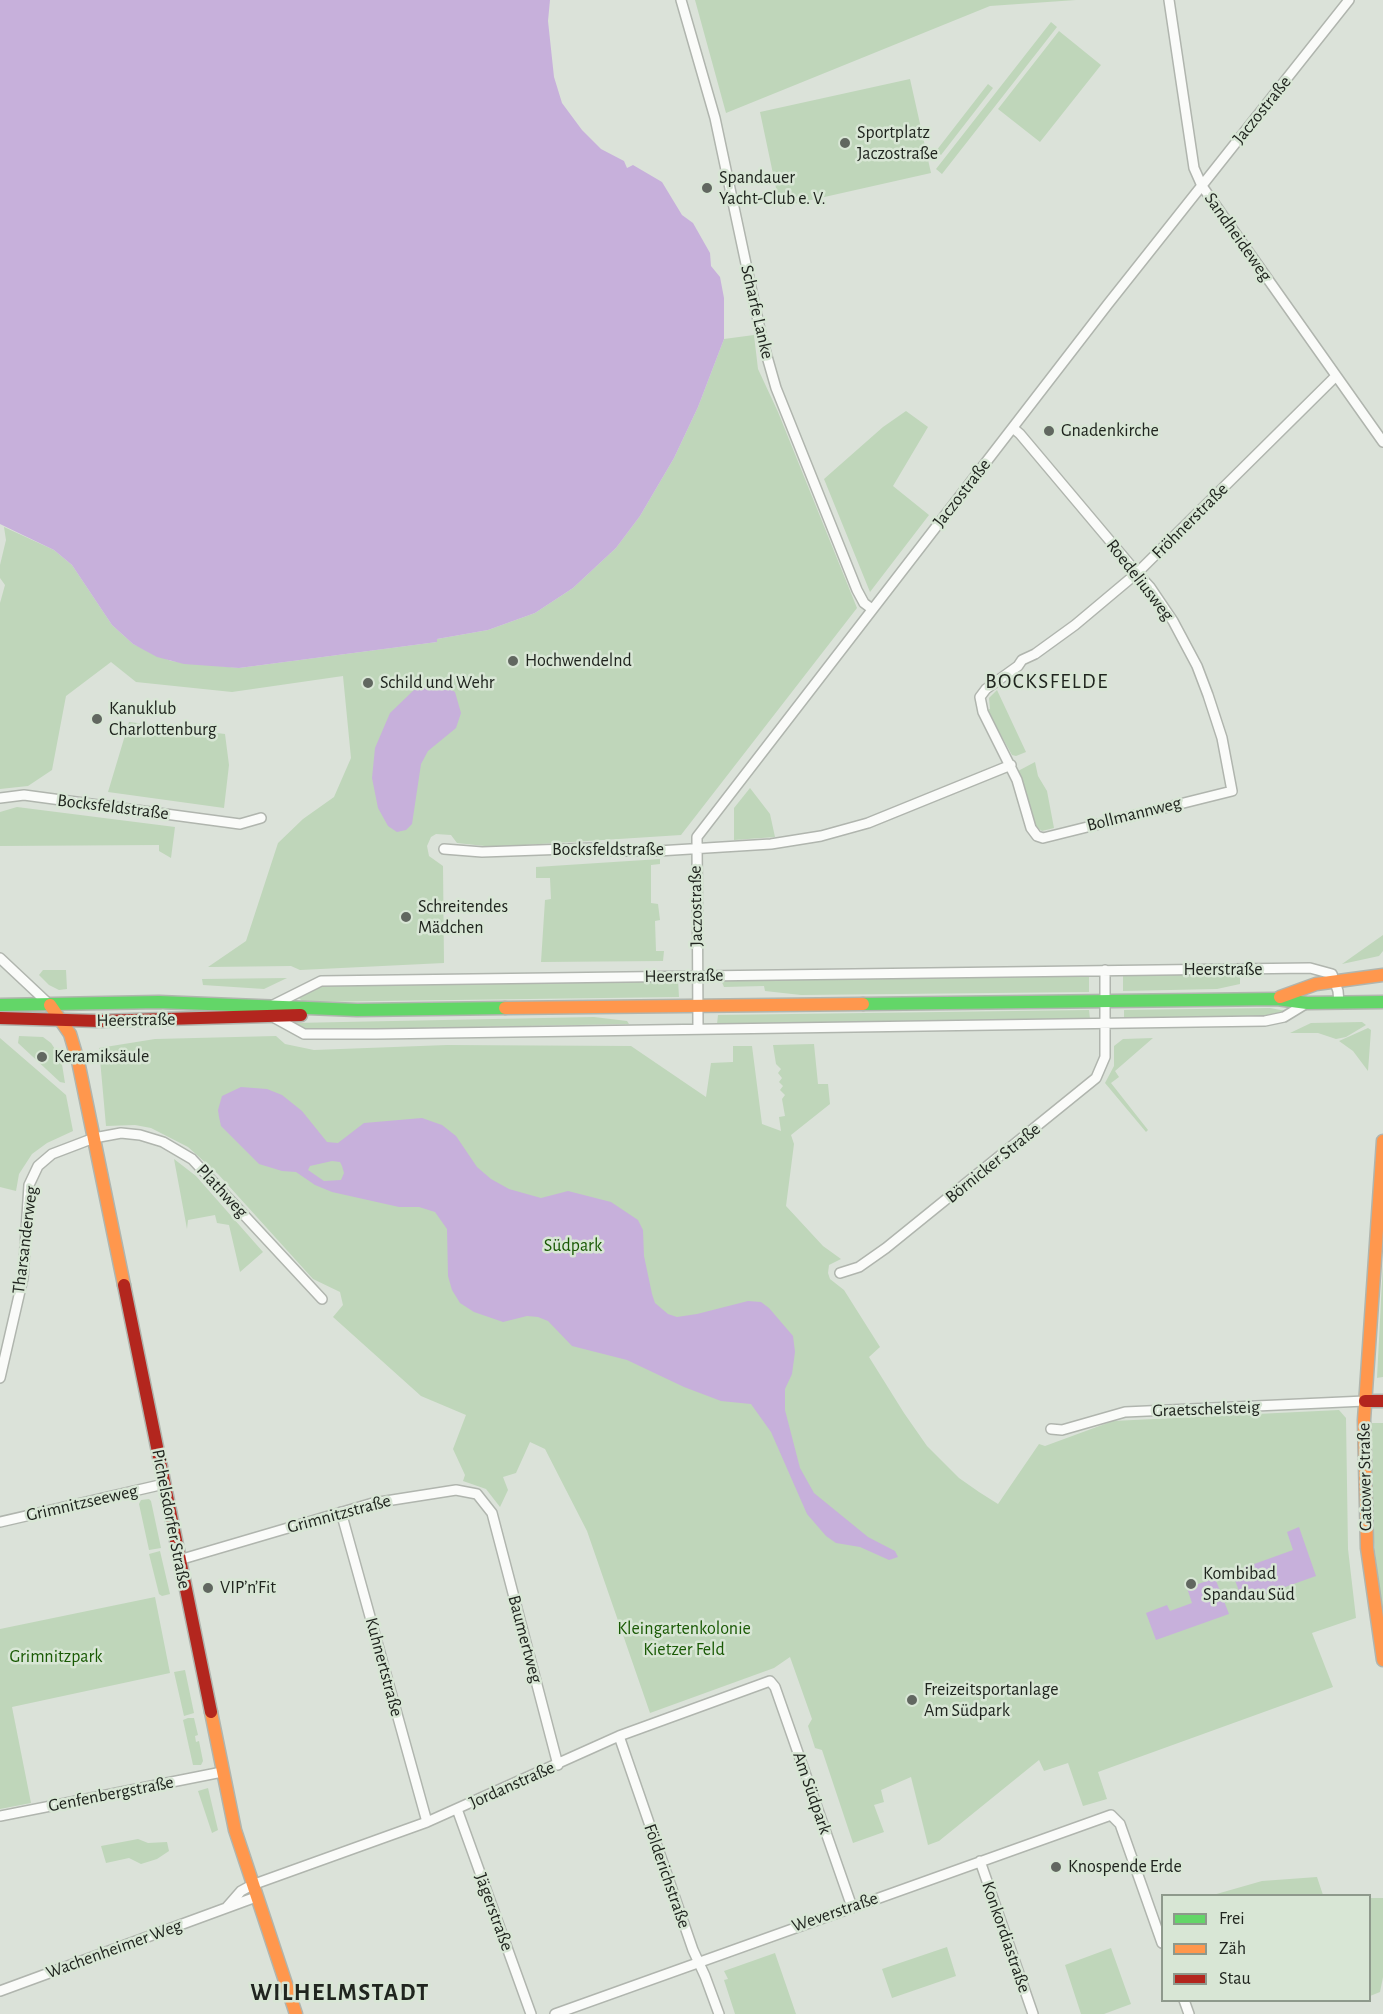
<!DOCTYPE html>
<meta charset="utf-8">
<style>
body{margin:0}
#map{position:relative;width:1383px;height:2014px;overflow:hidden;background:#dbe2d9;font-family:"Alegreya Sans",sans-serif}
canvas{display:block}
.legend{position:absolute;left:1161px;top:1894px;width:210px;height:108px;box-sizing:border-box;background:#d8e6d5;border:2px solid #8e998c;margin:0;padding:8px 10px;list-style:none;font-size:18px;color:#20251f}
.legend li{display:flex;align-items:center;gap:12px;height:30px}
.legend b{width:30px;border:2px solid #8e998c}
</style>
<div id="map">
<canvas width="1383" height="2014"></canvas>
<ul class="legend">
<li><b style="height:8px;background:#63d668"></b>Frei</li>
<li><b style="height:8px;background:#ff974d"></b>Zäh</li>
<li><b style="height:8px;background:#b3261e"></b>Stau</li>
</ul>
</div>
<script>
const c = document.querySelector('canvas').getContext('2d');
c.lineJoin = 'round';
function paint(path, color) {
  c.fillStyle = color;
  c.fill(path, 'evenodd');
}
function poly(rows) {
  const path = new Path2D();
  for (const r of rows) {
    path.moveTo(r[0], r[1]);
    for (let i = 2; i < r.length; i += 2) path.lineTo(r[i], r[i + 1]);
  }
  return path;
}
function stroke(path, color, width, dash) {
  c.strokeStyle = color;
  c.lineWidth = width;
  c.lineCap = dash ? 'butt' : 'round';
  c.setLineDash(dash || []);
  c.stroke(path);
}
function write(font, color, halo, rows, align = 'center') {
  c.font = font + ' "Alegreya Sans",sans-serif';
  c.lineWidth = 5;
  c.setLineDash([]);
  c.textBaseline = 'middle';
  c.strokeStyle = halo;
  c.fillStyle = color;
  for (const [text, x, y, turn = 0] of rows) {
    c.save();
    c.translate(x, y);
    c.rotate((+turn || 0) * Math.PI / 180);
    c.textAlign = isNaN(turn) ? turn : align;
    if (halo) c.strokeText(text, 0, 0);
    c.fillText(text, 0, 0);
    c.restore();
  }
}
paint(poly([
 [695,0,1076,0,990,6,726,113],
 [1051,22,1057,27,942,174,936,169],
 [1059,31,1101,65,1040,142,998,109],
 [910,79,931,173,780,207,760,112],
 [988,84,993,88,941,155,936,151],
 [754,335,758,369,778,412,857,608,681,835,494,847,457,843,451,835,436,834,431,837,427,846,429,856,443,866,444,963,300,970,291,966,208,967,246,941,278,843,303,819,334,797,351,758,343,676,232,692,136,682,111,662,66,696,52,770,28,786,0,789,0,603,5,585,0,578,0,565,6,540,4,527,54,550,72,565,112,625,133,644,171,661,239,668,437,642,437,639,488,630,535,613,573,588,616,548,640,516,674,458,698,407,724,339],
 [906,411,928,427,893,486,929,515,870,592,824,479,883,427],
 [997,690,1026,752,1016,756,1012,755,987,710,990,709,989,698],
 [129,722,225,734,229,765,224,808,108,792],
 [1035,762,1038,776,1047,791,1054,828,1042,831,1035,826,1018,771],
 [750,788,770,814,775,837,734,840,734,808],
 [17,807,175,827,171,858,159,851,159,845,0,846,0,812],
 [660,859,660,864,651,865,651,903,658,904,660,920,655,921,656,951,664,951,663,961,541,962,545,900,551,899,550,878,536,878,536,867],
 [1383,935,1383,951,1379,956,1342,964],
 [43,970,66,970,67,989,59,990,49,985,39,975],
 [1240,973,1240,984,1217,989,1123,991,1123,975],
 [1089,976,1089,992,801,995,765,991,764,986,724,987,721,980],
 [287,978,264,989,203,985,202,979],
 [678,980,679,997,303,1002,298,997,320,985],
 [1270,1008,1286,1011,1270,1017,1124,1018,1124,1010],
 [1089,1010,1090,1019,717,1024,718,1015],
 [594,1017,627,1021,629,1024,319,1030,303,1028,293,1023],
 [1362,1022,1366,1025,1346,1037,1336,1039,1318,1033,1290,1033,1311,1023],
 [1368,1028,1371,1030,1368,1071,1353,1051,1339,1041],
 [19,1036,43,1037,51,1043,61,1058,65,1083,60,1082,18,1043],
 [276,1036,285,1044,314,1050,447,1045,631,1046,706,1097,711,1063,733,1062,733,1046,752,1046,762,1124,781,1131,779,1117,785,1116,782,1099,785,1095,780,1090,783,1086,779,1082,782,1078,778,1073,781,1069,776,1064,773,1045,814,1044,818,1084,828,1084,830,1104,791,1135,794,1144,786,1206,823,1246,841,1259,829,1265,828,1273,830,1279,844,1290,880,1347,869,1357,904,1413,927,1446,959,1478,979,1492,998,1504,1039,1444,1045,1446,1113,1421,1339,1410,1346,1418,1348,1549,1356,1618,1312,1633,1333,1687,1098,1772,1107,1799,1083,1806,1068,1763,1044,1771,1039,1760,939,1841,928,1845,911,1777,881,1790,884,1802,874,1805,884,1832,853,1843,822,1750,815,1748,808,1726,812,1719,790,1657,774,1668,650,1713,587,1531,545,1449,530,1442,516,1473,503,1477,508,1490,500,1507,486,1489,463,1481,465,1475,453,1449,466,1415,421,1396,333,1317,343,1305,340,1292,313,1279,218,1174,188,1147,151,1128,135,1125,106,1126,99,1048,155,1039],
 [0,1038,66,1095,73,1131,47,1143,32,1154,19,1174,16,1191,0,1187],
 [1153,1038,1115,1071,1119,1077,1111,1083,1148,1130,1146,1132,1105,1083,1114,1066,1114,1046,1123,1039],
 [174,1159,196,1176,263,1252,240,1272,229,1225,217,1223,215,1215,188,1220,187,1229],
 [1383,1262,1383,1377,1376,1378,1377,1378],
 [1372,1423,1383,1423,1383,1622,1373,1534],
 [149,1499,151,1501,161,1548,149,1550,139,1504,141,1500],
 [160,1551,170,1594,162,1596,159,1594,149,1554],
 [155,1597,170,1673,12,1707,31,1803,0,1809,0,1629],
 [185,1670,194,1713,184,1716,174,1672],
 [188,1718,194,1718,198,1735,195,1736,196,1742,199,1741,203,1761,201,1765,193,1765,183,1720],
 [208,1788,218,1830,212,1833,198,1791],
 [138,1839,148,1843,167,1842,169,1851,157,1859,141,1864,129,1858,106,1863,101,1846],
 [1317,1877,1323,1895,1213,1895,1262,1881],
 [1370,1898,1383,1898,1383,1977,1380,1992,1370,1996],
 [947,1947,956,1976,892,1998,882,1969],
 [1111,1948,1131,2004,1104,2014,1081,2014,1065,1965],
 [775,1953,796,2014,735,2014,724,1980,728,1979,724,1971]
]), '#bfd6ba');
paint(poly([
 [0,0,550,0,548,21,554,77,562,103,582,130,601,149,624,161,627,168,633,165,662,182,682,215,693,223,710,253,711,266,720,277,724,298,724,339,698,407,674,458,640,516,616,548,573,588,535,613,488,630,437,639,437,642,239,668,184,664,157,657,133,644,112,625,72,565,54,550,0,524],
 [441,684,455,692,461,713,456,728,428,751,421,764,412,824,406,830,397,832,388,826,378,808,372,778,375,748,390,713,415,689],
 [241,1087,267,1089,282,1095,302,1111,327,1142,338,1143,364,1123,422,1118,442,1125,456,1136,477,1167,491,1179,509,1189,541,1198,568,1191,611,1202,638,1220,643,1230,644,1256,652,1294,655,1303,668,1314,677,1317,697,1314,748,1301,761,1302,769,1308,793,1336,795,1352,792,1374,785,1389,785,1410,800,1468,814,1493,868,1537,895,1551,898,1557,889,1560,860,1547,836,1543,826,1536,807,1514,771,1432,751,1404,721,1401,684,1387,627,1360,572,1346,548,1321,538,1317,527,1316,503,1322,474,1312,460,1303,452,1290,448,1276,447,1229,435,1212,419,1207,399,1207,332,1192,315,1185,296,1172,282,1171,259,1164,221,1126,219,1117,218,1110,222,1096],
 [332,1161,340,1162,342,1166,344,1173,341,1180,324,1181,308,1170,310,1166],
 [1299,1527,1316,1576,1243,1602,1232,1572,1293,1550,1287,1532],
 [1215,1578,1229,1614,1156,1640,1146,1613,1167,1605,1170,1611,1192,1603,1187,1588]
]), '#c7b0db');
const street = poly([
 [681,0,715,118,762,339,776,388,857,590,864,603,872,609],
 [1169,0,1194,168,1202,186,1383,442],
 [1013,428,1020,434,1137,573,1150,587,1173,621,1197,666,1208,695,1222,738,1232,791,1043,838,1037,836,1031,828,1017,780,983,712,980,697,986,689,1018,666,1022,660,1035,654,1075,625,1137,573,1336,376],
 [0,798,24,795,240,824,261,818],
 [444,849,482,852,596,848,607,851,658,851,771,844,821,836,868,823,1011,765],
 [0,958,50,1005],
 [271,1006,321,981,1310,968,1332,974,1338,991,1339,1003],
 [273,1017,304,1034,376,1034,1265,1021,1284,1017,1307,1003],
 [698,1029,697,837,1108,304,1349,0],
 [840,1273,859,1267,886,1248,1096,1078,1105,1057,1105,970],
 [0,1378,23,1278,29,1185,38,1166,52,1154,94,1138,121,1133,140,1135,163,1142,192,1159,322,1299],
 [1051,1429,1062,1430,1125,1412,1365,1401],
 [341,1512,427,1822],
 [0,1522,164,1484],
 [179,1560,373,1503,456,1490,477,1494,492,1513,558,1765],
 [619,1736,693,1950,705,1976,719,2014],
 [457,1809,531,2014],
 [0,1816,222,1772],
 [980,1861,1033,2014],
 [227,1907,241,1891,252,1885,427,1822,619,1736,770,1681,775,1687,852,1907],
 [0,1991,256,1897],
 [1184,2000,1189,2014],
 [555,2014,1111,1815,1120,1824,1162,1943]
]);
const fast = poly([
 [863,1004,1277,999,1307,1003,1383,1002],
 [0,1005,159,1002,357,1010,505,1008]
]);
const slow = poly([
 [1280,997,1316,984,1383,975],
 [50,1005,70,1034,78,1061,124,1285],
 [505,1008,863,1004],
 [1383,1141,1364,1420,1367,1548,1383,1660],
 [211,1712,235,1830,296,2014]
]);
const jam = poly([
 [0,1018,99,1021,301,1015],
 [124,1285,211,1712],
 [1365,1401,1383,1401]
]);
stroke(street, '#b0b5ae', 12);
stroke(fast, '#b0b5ae', 15);
stroke(slow, '#b0b5ae', 15);
stroke(jam, '#b0b5ae', 15);
stroke(street, '#fafbf9', 9);
stroke(fast, '#63d668', 12);
stroke(slow, '#ff974d', 12);
stroke(jam, '#b3261e', 12);
for (const [x, y, r, color] of [
 [845,143,6,"#616760"],
 [707,188,6,"#616760"],
 [1049,431,6,"#616760"],
 [513,661,6,"#616760"],
 [368,683,6,"#616760"],
 [97,719,6,"#616760"],
 [406,917,6,"#616760"],
 [42,1057,6,"#616760"],
 [1191,1584,6,"#616760"],
 [208,1588,6,"#616760"],
 [912,1700,6,"#616760"],
 [1056,1867,6,"#616760"]
]) {
  const dot = new Path2D();
  dot.arc(x, y, r, 0, 2 * Math.PI);
  c.fillStyle = color;
  c.fill(dot);
  stroke(dot, '#d8e6d5', 2);
}
write('18px', '#20251f', '#d8e6d5', [
 ["Jaczostraße",1262,110,-51],
 ["Sandheideweg",1238,237,55],
 ["Scharfe Lanke",757,312,77],
 ["Jaczostraße",962,493,-52],
 ["Fröhnerstraße",1190,521,-45],
 ["Roedeliusweg",1140,580,52],
 ["Bocksfeldstraße",113,807,7],
 ["Bollmannweg",1134,814,-14],
 ["Bocksfeldstraße",608,850],
 ["Jaczostraße",696,906,-91],
 ["Heerstraße",1223,970],
 ["Heerstraße",684,976,-1],
 ["Heerstraße",136,1020,-1],
 ["Börnicker Straße",993,1163,-39],
 ["Plathweg",222,1191,47],
 ["Tharsanderweg",25,1240,-83],
 ["Graetschelsteig",1206,1409,-2],
 ["Gatower Straße",1365,1477,-91],
 ["Grimnitzseeweg",82,1503,-13],
 ["Grimnitzstraße",339,1514,-15],
 ["Pichelsdorfer Straße",171,1519,79],
 ["Baumertweg",525,1639,75],
 ["Kuhnertstraße",384,1667,75],
 ["Jordanstraße",512,1785,-24],
 ["Am Südpark",812,1793,71],
 ["Genfenbergstraße",111,1794,-11],
 ["Földerichstraße",667,1876,71],
 ["Jägerstraße",494,1912,70],
 ["Weverstraße",835,1912,-19],
 ["Konkordiastraße",1006,1937,71],
 ["Wachenheimer Weg",114,1949,-20]
]);
write('18px', '#20251f', '#d8e6d5', [
 ["Sportplatz",857,133],
 ["Jaczostraße",857,154],
 ["Spandauer",719,178],
 ["Yacht-Club e. V.",719,199],
 ["Gnadenkirche",1061,431],
 ["Hochwendelnd",525,661],
 ["Schild und Wehr",380,683],
 ["Kanuklub",109,709],
 ["Charlottenburg",109,730],
 ["Schreitendes",418,907],
 ["Mädchen",418,928],
 ["Keramiksäule",54,1057],
 ["Kombibad",1203,1574],
 ["Spandau Süd",1203,1595],
 ["VIP’n’Fit",220,1588],
 ["Freizeitsportanlage",924,1690],
 ["Am Südpark",924,1711],
 ["Knospende Erde",1068,1867]
], 'left');
write('18px', '#195904', '#d8e6d5', [
 ["Südpark",573,1246],
 ["Kleingartenkolonie",684,1629],
 ["Kietzer Feld",684,1650],
 ["Grimnitzpark",56,1657]
]);
c.letterSpacing = '1.5px';
write('21px', '#20251f', '#d8e6d5', [
 ["BOCKSFELDE",1047,682]
]);
c.letterSpacing = '0px';
c.letterSpacing = '1.5px';
write('bold 24px', '#20251f', '#d8e6d5', [
 ["WILHELMSTADT",340,1993]
]);
c.letterSpacing = '0px';
</script>
